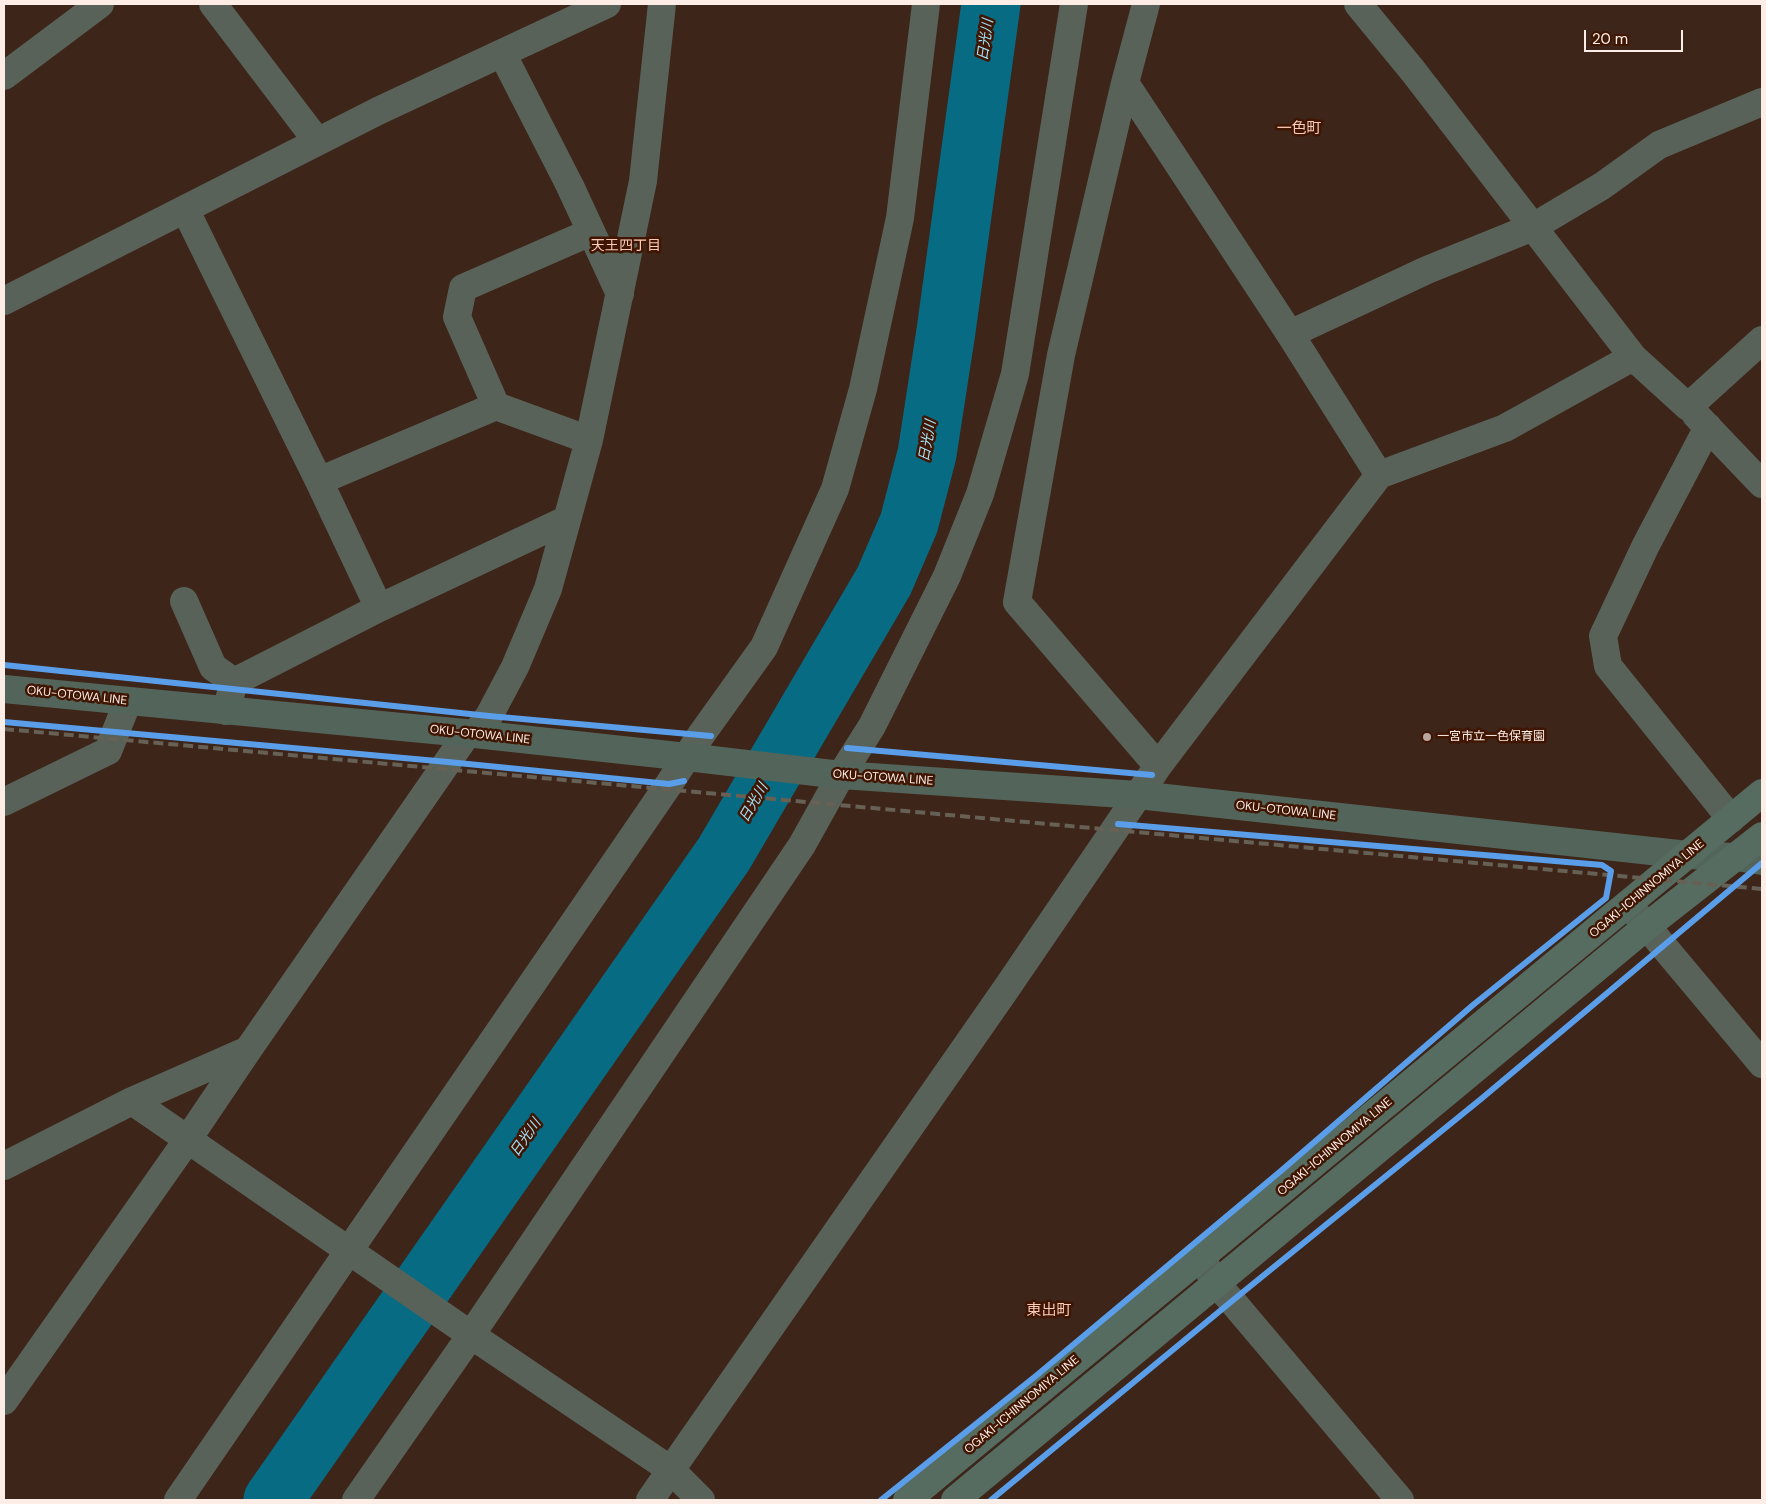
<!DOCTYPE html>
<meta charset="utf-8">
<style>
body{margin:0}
#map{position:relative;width:1766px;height:1504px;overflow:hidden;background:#3d2519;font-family:"DM Sans",sans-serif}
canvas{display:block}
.frame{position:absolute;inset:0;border:5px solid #fcede7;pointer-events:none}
.scale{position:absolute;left:1584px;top:30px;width:99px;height:22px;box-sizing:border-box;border:2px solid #fcede7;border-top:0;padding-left:6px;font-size:15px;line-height:18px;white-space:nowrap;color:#fcede7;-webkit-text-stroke:4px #401501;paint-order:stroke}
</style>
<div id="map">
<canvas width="1766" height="1504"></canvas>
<div class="frame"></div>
<div class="scale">20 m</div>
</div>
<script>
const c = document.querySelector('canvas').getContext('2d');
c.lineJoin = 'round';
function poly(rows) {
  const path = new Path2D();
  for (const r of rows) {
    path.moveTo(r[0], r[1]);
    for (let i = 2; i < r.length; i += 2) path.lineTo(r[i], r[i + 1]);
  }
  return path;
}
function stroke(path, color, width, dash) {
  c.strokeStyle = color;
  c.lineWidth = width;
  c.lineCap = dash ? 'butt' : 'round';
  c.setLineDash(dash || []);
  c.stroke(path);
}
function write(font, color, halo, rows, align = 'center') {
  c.font = font + ' "DM Sans","Noto Sans JP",sans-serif';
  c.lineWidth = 5;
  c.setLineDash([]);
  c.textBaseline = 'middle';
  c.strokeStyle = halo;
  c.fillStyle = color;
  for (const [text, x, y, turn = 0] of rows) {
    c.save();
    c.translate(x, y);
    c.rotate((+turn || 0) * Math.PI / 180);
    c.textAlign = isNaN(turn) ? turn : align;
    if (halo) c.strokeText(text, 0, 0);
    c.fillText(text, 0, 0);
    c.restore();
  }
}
stroke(poly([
 [273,1500,724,854,884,581,909,523,927,454,946,331,991,4]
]), '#086b84', 59);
stroke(poly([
 [213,4,317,141],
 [1146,4,1125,83,1061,355,1017,602,1158,766],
 [1358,4,1413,71,1633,357,1688,407,1762,340],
 [502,53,570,186,620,294],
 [4,76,100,4],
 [1125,83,1290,334,1379,475],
 [185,209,319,481,379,608],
 [4,301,378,111,607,4],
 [1290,334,1427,270,1533,227,1602,186,1659,145,1762,102],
 [1696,415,1762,484],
 [1708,427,1646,545,1603,636,1608,666,1731,819],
 [589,440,496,406,457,317,463,288,591,232],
 [319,481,496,406],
 [184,601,213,667,234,682],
 [226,711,234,682,379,608,566,520],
 [475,734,489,716,515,667,548,589,589,440,643,181,662,4],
 [4,802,108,751,128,701],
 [1628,904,1762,1064],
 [132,1101,471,1335,671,1470,701,1500],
 [4,1166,132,1101,248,1050],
 [1201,1257,1216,1284,1232,1301,1400,1500],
 [4,1401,188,1139,248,1050,467,734],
 [178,1500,669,784,701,735,764,647,835,489,863,389,900,218,926,4],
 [356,1500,471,1335,802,845,841,775,872,726,947,576,980,494,1015,374,1074,4],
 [650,1500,1006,989,1158,766,1379,475,1505,428,1633,357]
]), '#586259', 28);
stroke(poly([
 [4,689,475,734,687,757,841,775,1138,795,1688,855,1736,857,1762,861]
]), '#53655a', 28);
stroke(poly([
 [907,1500,1762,793],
 [955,1500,1646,927,1762,836]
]), '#566c60', 28);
stroke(poly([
 [4,729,1762,889]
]), '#666055', 4, [10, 5]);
stroke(poly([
 [4,665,489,716,711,736],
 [4,722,448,762,669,784,684,781],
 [847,748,1152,775],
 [881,1500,1037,1375,1282,1170,1473,1005,1606,898,1611,871,1602,865,1118,824],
 [991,1500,1232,1301,1481,1099,1762,863]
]), '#5a9eea', 6);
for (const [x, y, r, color] of [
 [1427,737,5,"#b9a79f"]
]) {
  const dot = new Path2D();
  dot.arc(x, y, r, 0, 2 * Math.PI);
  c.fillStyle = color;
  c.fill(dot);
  stroke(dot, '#401501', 2);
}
write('12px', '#fcede7', '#401501', [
 ["OKU-OTOWA LINE",77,696,6],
 ["OKU-OTOWA LINE",480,735,6],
 ["OKU-OTOWA LINE",883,778,4],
 ["OKU-OTOWA LINE",1286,811,6],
 ["OGAKI-ICHINNOMIYA LINE",1647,889,-40],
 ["OGAKI-ICHINNOMIYA LINE",1335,1147,-40],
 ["OGAKI-ICHINNOMIYA LINE",1022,1405,-40]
]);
write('12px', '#fcede7', '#401501', [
 ["一宮市立一色保育園",1437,737]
], 'left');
write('italic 14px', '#a0e3fc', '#401501', [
 ["日光川",986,40,-82],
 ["日光川",928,441,-80],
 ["日光川",754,803,-60],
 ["日光川",526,1138,-55]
]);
write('14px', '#f9ccba', '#401501', [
 ["天王四丁目",626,246]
]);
write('15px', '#f9ccba', '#401501', [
 ["一色町",1299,129],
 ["東出町",1049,1311]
]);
</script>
